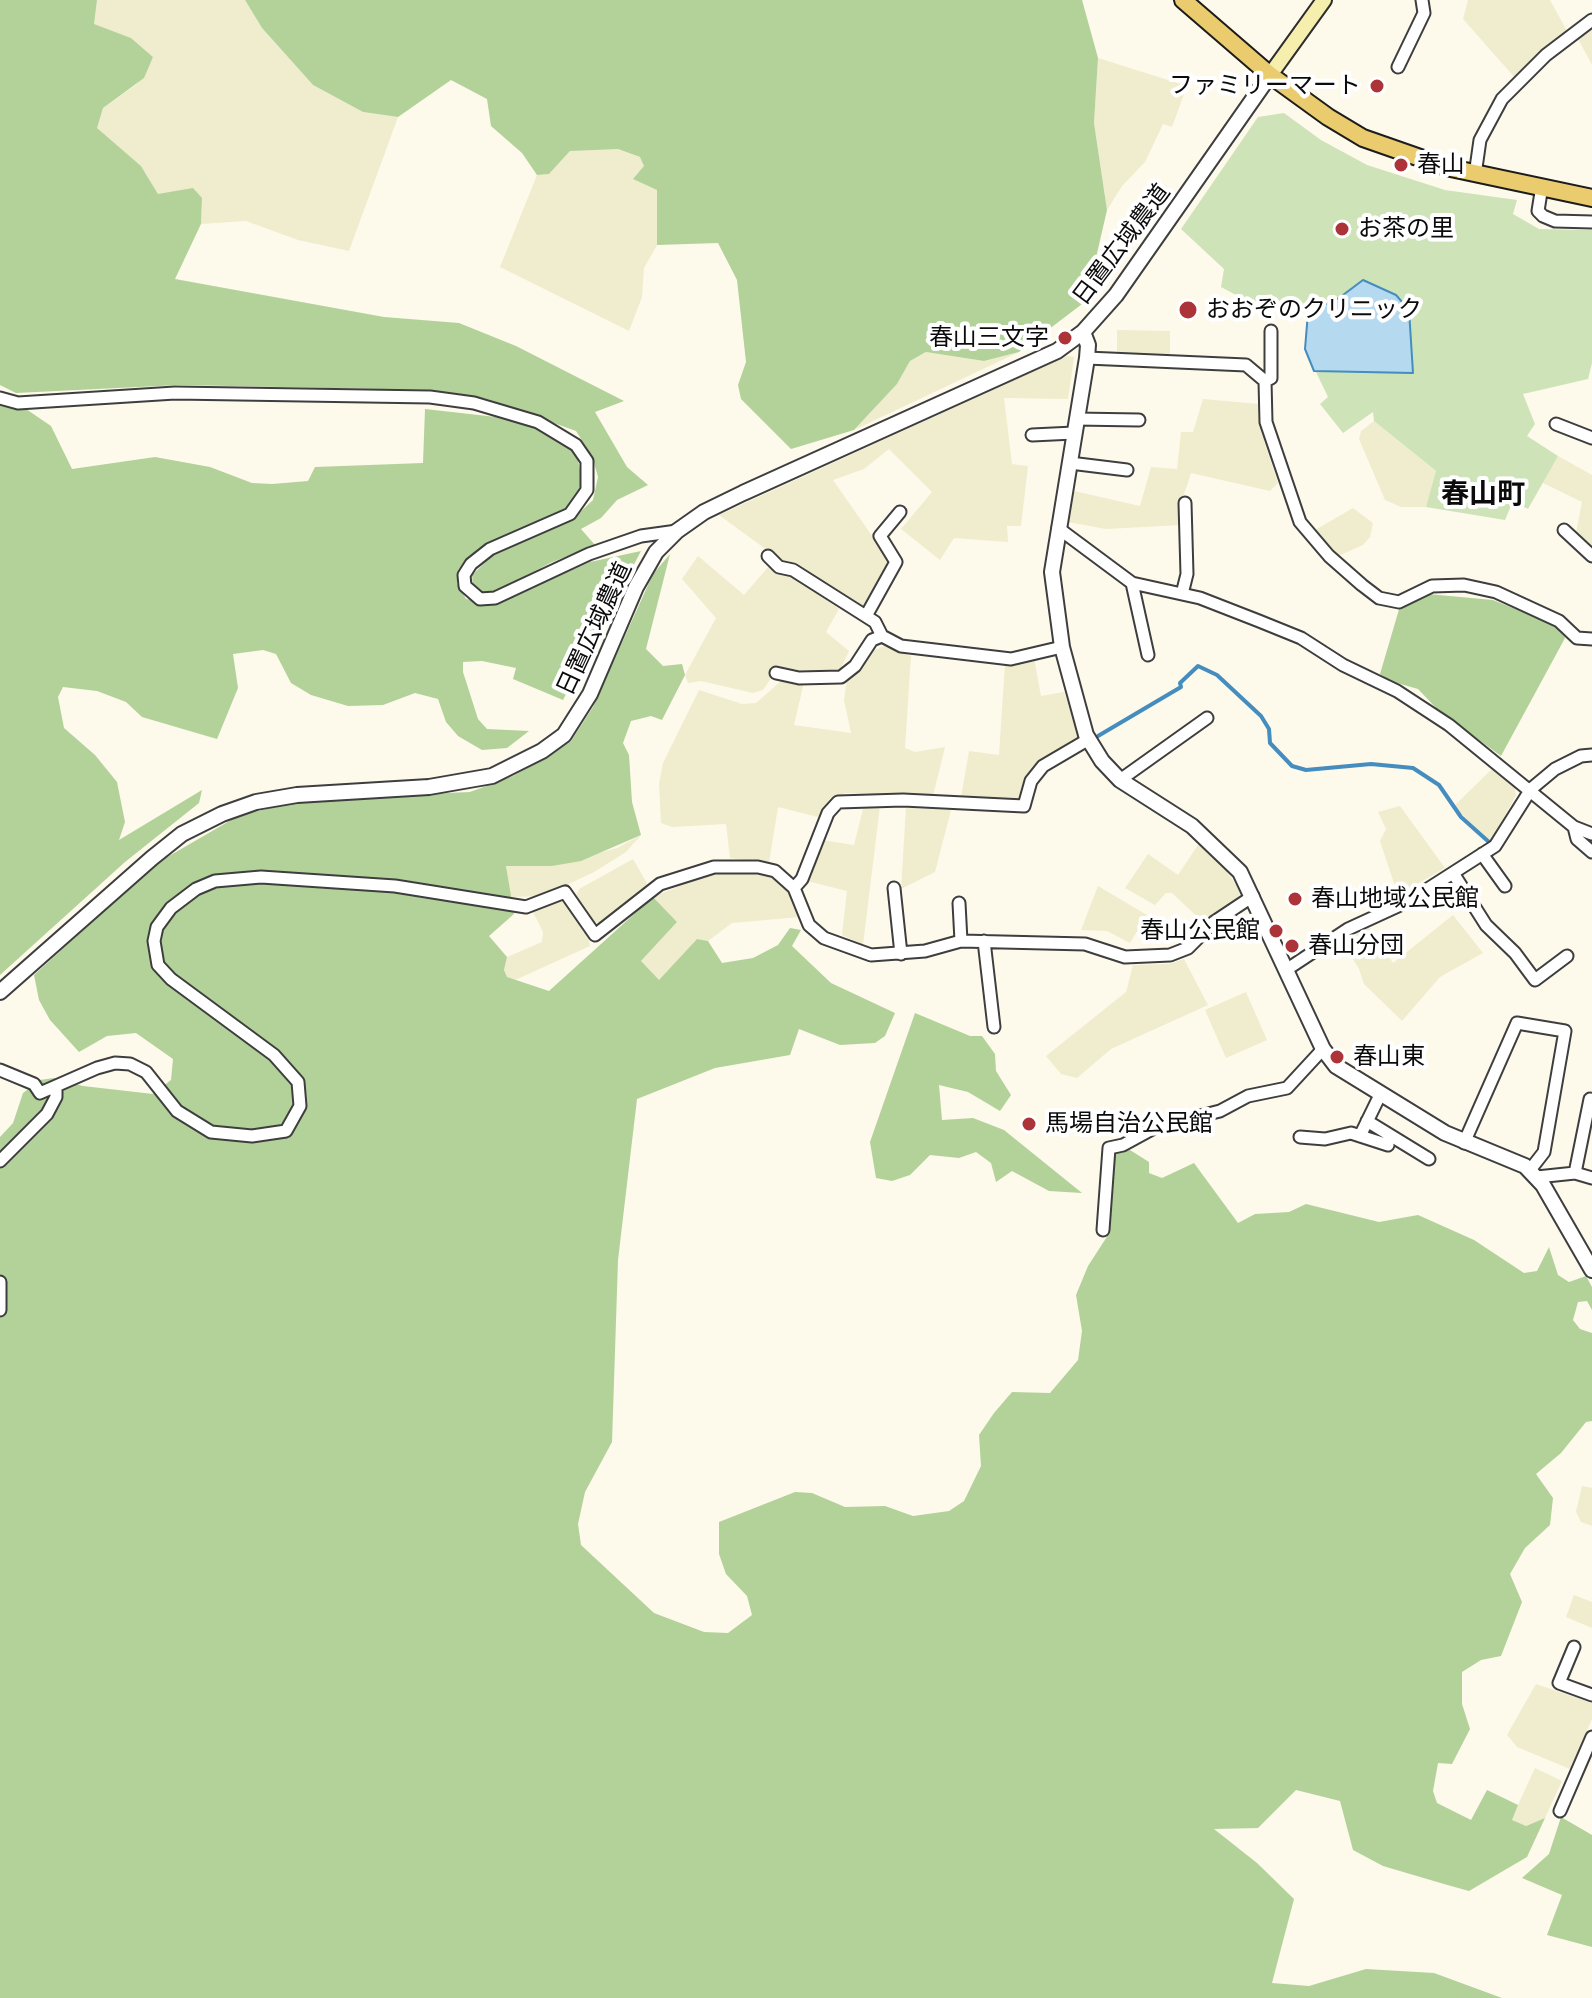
<!DOCTYPE html>
<meta charset="utf-8">
<style>
body{margin:0}
canvas{display:block;background:#fdf9eb}
</style>
<canvas width="1592" height="1998"></canvas>
<script>
const c = document.querySelector('canvas').getContext('2d');
c.lineJoin = 'round';
function paint(path, color) {
  c.fillStyle = color;
  c.fill(path, 'evenodd');
}
function poly(rows) {
  const path = new Path2D();
  for (const r of rows) {
    path.moveTo(r[0], r[1]);
    for (let i = 2; i < r.length; i += 2) path.lineTo(r[i], r[i + 1]);
  }
  return path;
}
function stroke(path, color, width, dash) {
  c.strokeStyle = color;
  c.lineWidth = width;
  c.lineCap = dash ? 'butt' : 'round';
  c.setLineDash(dash || []);
  c.stroke(path);
}
function write(font, color, halo, rows, align = 'center') {
  c.font = font + ' Lora,"Noto Sans JP",serif';
  c.lineWidth = 8;
  c.setLineDash([]);
  c.textBaseline = 'middle';
  c.strokeStyle = halo;
  c.fillStyle = color;
  for (const [text, x, y, turn = 0] of rows) {
    c.save();
    c.translate(x, y);
    c.rotate((+turn || 0) * Math.PI / 180);
    c.textAlign = isNaN(turn) ? turn : align;
    if (halo) c.strokeText(text, 0, 0);
    c.fillText(text, 0, 0);
    c.restore();
  }
}
paint(poly([
 [97,0,245,0,262,28,313,85,363,112,398,117,349,251,298,240,246,221,201,224,202,198,158,194,141,166,96,128,103,108,137,84,153,57,131,38,93,24],
 [1468,0,1550,0,1567,31,1534,58,1516,79,1463,19],
 [1592,25,1592,65,1576,35],
 [1098,58,1187,86,1172,127,1163,124,1145,162,1122,186,1107,210,1094,123],
 [597,148,618,149,640,157,657,190,657,245,644,268,642,297,629,331,500,267,537,175,549,174,570,151],
 [1117,330,1170,331,1170,354,1117,354],
 [927,352,984,361,1019,352,854,430,897,384,910,361],
 [1067,356,1074,357,1068,399,1004,398,1012,464,1028,466,1021,526,1007,526,1008,542,954,538,940,560,901,529,932,492,889,449,864,469,833,480,891,563,863,607,798,564,782,561,719,515],
 [1203,399,1259,404,1265,444,1278,483,1270,491,1191,473,1182,500,1181,525,1106,529,1068,522,1074,491,1140,506,1151,467,1177,469,1181,432,1193,432],
 [1374,421,1437,472,1426,507,1401,507,1385,500,1359,439,1361,431],
 [1558,456,1592,475,1592,545,1575,538,1582,502,1541,482],
 [1353,508,1373,523,1370,537,1363,545,1336,557,1315,530],
 [698,556,744,595,769,566,796,578,839,609,826,632,849,651,838,674,795,672,779,666,763,690,753,693,701,681,688,683,685,675,716,618,682,579],
 [884,646,911,656,905,748,915,752,945,747,933,796,845,793,830,799,818,817,778,807,769,863,730,858,726,824,672,827,661,823,659,784,663,763,699,690,742,704,756,703,781,681,804,682,794,725,851,733,844,700,847,679,872,651],
 [1034,658,1041,696,1064,692,1079,736,1044,758,1032,771,1020,803,961,797,969,751,999,755,1005,664],
 [1495,766,1514,782,1516,795,1490,843,1454,806],
 [864,805,880,806,863,945,842,935,847,891,807,881,821,840,854,845],
 [1400,806,1445,868,1398,895,1380,841,1386,829,1378,812],
 [906,808,951,810,935,872,901,889],
 [641,835,626,852,594,872,543,896,510,897,506,866,552,866,617,848],
 [1200,842,1215,855,1242,893,1205,924,1172,893,1166,893,1155,905,1125,888,1148,854,1178,875],
 [633,859,648,885,621,910,604,921,591,924,576,896,579,889],
 [741,870,764,873,779,881,789,890,800,917,732,923,708,941,697,939,659,981,640,962,677,922,653,897,704,876],
 [1098,886,1147,915,1130,943,1107,931,1081,930],
 [557,900,564,903,589,940,590,946,513,981,507,977,504,970,507,957,542,942,543,932,532,910],
 [1453,915,1483,953,1440,977,1402,1021,1364,984,1359,969,1342,942,1369,928,1393,963],
 [1184,959,1208,1005,1111,1049,1077,1078,1061,1074,1046,1056,1126,992,1133,965,1169,964],
 [1246,992,1267,1040,1226,1058,1205,1010],
 [1582,1486,1592,1488,1592,1526,1581,1522,1576,1512],
 [1574,1595,1592,1602,1592,1628,1566,1617],
 [1536,1684,1592,1703,1592,1719,1570,1769,1517,1747,1507,1735],
 [1535,1768,1562,1781,1545,1818,1526,1826,1511,1820]
]), '#f0edce');
paint(poly([
 [1284,113,1321,140,1367,165,1445,190,1517,200,1513,214,1539,229,1592,230,1592,363,1588,379,1523,394,1535,424,1527,436,1558,456,1528,509,1513,501,1505,520,1426,507,1436,471,1374,421,1373,412,1343,433,1320,404,1328,397,1305,349,1308,313,1253,304,1221,287,1224,269,1181,229,1258,117]
]), '#cfe3b9');
paint(poly([
 [0,0,97,0,94,24,131,38,153,57,144,78,103,108,97,128,141,166,158,194,193,188,202,198,201,224,175,279,384,317,459,323,516,346,624,401,595,412,627,467,648,485,617,500,601,518,581,529,595,545,550,563,497,592,483,594,473,587,472,575,495,553,577,515,593,500,598,477,592,456,576,431,487,399,432,390,179,385,16,393,0,385],
 [245,0,1082,0,1098,58,1094,123,1107,210,1086,301,1019,352,984,361,926,352,910,361,897,384,854,430,791,449,741,399,738,385,746,362,737,280,718,243,657,245,657,190,633,179,644,166,640,157,618,149,570,151,549,174,537,175,522,153,491,126,487,99,451,80,398,117,363,112,313,85,262,28],
 [0,405,26,409,51,426,72,469,155,457,210,467,252,483,272,484,308,481,315,467,423,463,425,409,514,419,562,440,577,455,583,485,567,510,489,543,468,557,458,570,457,584,466,599,495,604,590,562,641,551,563,700,513,679,516,668,482,661,463,662,463,672,478,719,487,729,529,731,507,748,482,750,458,736,446,722,438,699,415,693,383,705,348,706,311,695,291,683,276,654,263,650,233,654,238,688,217,739,142,717,126,702,97,691,63,687,58,697,64,728,95,755,117,782,125,822,119,840,202,790,199,803,125,862,0,975],
 [670,554,646,649,663,666,682,664,685,675,662,720,651,716,631,721,623,743,629,755,632,802,641,835,581,861,552,866,506,866,514,914,489,936,507,957,504,970,507,977,549,991,653,897,677,922,641,961,659,980,697,939,708,941,722,963,753,958,778,945,790,928,801,930,792,946,831,983,895,1013,885,1036,875,1043,840,1045,799,1029,790,1055,715,1068,637,1099,618,1260,612,1442,585,1492,578,1524,581,1545,654,1613,704,1632,728,1633,752,1615,747,1596,726,1574,719,1554,719,1522,795,1492,812,1493,845,1507,885,1506,913,1516,949,1511,964,1501,981,1466,979,1435,994,1413,1012,1392,1050,1393,1078,1360,1082,1331,1076,1295,1088,1266,1110,1232,1114,1151,1130,1150,1149,1162,1149,1173,1162,1178,1194,1163,1238,1223,1255,1214,1289,1212,1306,1204,1379,1222,1418,1215,1474,1240,1524,1273,1537,1271,1549,1247,1558,1275,1569,1282,1586,1276,1592,1287,1592,1310,1587,1301,1578,1302,1573,1320,1580,1329,1592,1333,1592,1421,1586,1422,1561,1453,1536,1474,1553,1498,1550,1525,1525,1548,1510,1574,1522,1602,1501,1656,1481,1660,1462,1672,1462,1704,1470,1729,1452,1764,1438,1763,1433,1791,1437,1803,1471,1820,1487,1790,1518,1805,1512,1820,1526,1826,1545,1818,1527,1857,1469,1891,1444,1884,1383,1866,1353,1850,1340,1801,1296,1790,1258,1828,1214,1829,1257,1863,1294,1899,1272,1983,1309,1986,1366,1969,1434,1973,1502,1998,0,1998,0,1137,13,1123,23,1093,40,1080,54,1078,83,1086,153,1094,171,1080,173,1059,136,1033,107,1036,79,1052,50,1020,39,1000,34,975,157,863,238,816,282,805,358,797,470,792,513,776,544,759,571,741,593,707,653,574],
 [1428,594,1493,600,1558,626,1565,638,1501,756,1438,710,1418,689,1390,681,1380,674,1400,606],
 [915,1013,970,1036,982,1036,995,1054,996,1071,1011,1095,1000,1111,968,1092,939,1085,942,1120,973,1118,1004,1130,1082,1193,1049,1191,1012,1171,996,1182,991,1163,976,1152,959,1158,930,1155,910,1175,892,1181,876,1178,870,1142],
 [1561,1817,1592,1835,1592,1947,1547,1935,1562,1895,1522,1878,1549,1854]
]), '#b3d29a');
const water = poly([
 [1363,280,1396,295,1409,310,1413,373,1314,371,1305,349,1308,312,1339,298,1363,280]
]);
paint(water, '#b5d9ef');
stroke(water, '#448dbe', 2);
stroke(poly([
 [1098,736,1181,687,1180,683,1198,666,1217,675,1261,716,1269,729,1270,743,1292,766,1306,770,1371,764,1413,768,1439,785,1461,817,1490,843]
]), '#448dbe', 4);
const minor = poly([
 [1398,67,1424,13,1422,0],
 [1475,175,1480,140,1502,99,1546,55,1592,20],
 [1542,186,1538,211,1543,216,1555,221,1592,222],
 [1087,358,1246,365,1265,381,1266,422,1300,522,1329,556,1362,585,1379,598,1399,602,1432,586,1464,585,1496,592,1559,621,1577,638,1592,639],
 [1265,381,1271,378,1271,331],
 [0,398,18,403,175,393,430,397,474,403,538,422,576,445,587,461,587,490,570,514,490,549,471,564,464,575,465,586,480,599,495,598,589,554,641,536,677,531],
 [1076,419,1139,420],
 [1556,424,1592,438],
 [1032,435,1074,433],
 [1070,463,1127,470],
 [1058,528,1132,583,1200,598,1259,621,1301,638,1343,665,1397,691,1449,725,1574,827,1592,834],
 [1564,530,1592,556],
 [768,556,779,567,793,570,875,622,882,636,901,646,1011,659,1062,647],
 [1132,583,1148,655],
 [1182,594,1187,574,1185,503],
 [866,616,896,562,880,536,900,512],
 [776,673,799,678,841,677,855,666,872,640,882,636],
 [1120,780,1207,718],
 [1574,827,1577,839,1592,852],
 [1482,854,1505,886],
 [1453,873,1486,925,1515,953,1535,980,1567,956],
 [794,888,802,879,828,813,838,802,903,800,1024,806,1031,781,1043,766,1089,739],
 [894,888,901,954],
 [959,903,961,941],
 [984,941,994,1027],
 [1286,970,1348,929,1409,901,1495,846,1531,789,1555,769,1581,756,1592,755],
 [0,1070,34,1084,40,1093,97,1068,115,1063,130,1064,146,1072,177,1111,211,1132,252,1136,286,1131,300,1106,298,1082,274,1055,171,979,158,965,154,941,157,927,171,908,196,889,215,881,261,877,395,886,526,907,565,892,595,935,660,884,714,867,758,867,775,871,794,888,809,925,824,938,871,955,925,951,961,941,1085,944,1125,957,1170,955,1188,948,1214,922,1253,896],
 [1367,1121,1429,1159],
 [1360,1136,1381,1093],
 [1300,1137,1325,1139,1351,1133,1388,1145],
 [1464,1143,1517,1023,1565,1031,1544,1152,1530,1170],
 [0,1161,47,1114,56,1097,56,1087],
 [1575,1173,1590,1099],
 [1537,1177,1575,1173,1592,1178],
 [1103,1230,1109,1148,1123,1145,1156,1127,1220,1111,1248,1096,1287,1088,1323,1049],
 [0,1282,0,1310],
 [1574,1647,1559,1683,1592,1695],
 [1560,1811,1592,1737]
]);
const tertiary = poly([
 [1083,332,1088,345,1087,358,1052,572,1062,647,1086,735,1102,761,1120,780,1192,826,1240,872,1323,1049,1336,1066,1445,1133,1525,1166,1543,1185,1592,1270],
 [0,992,152,858,182,834,222,814,256,802,297,795,429,787,492,776,542,751,564,735,590,694,636,587,656,552,677,531,704,512,743,493,1057,351,1083,332,1116,295,1270,75]
]);
const secondary = poly([
 [1270,75,1324,0]
]);
const primary = poly([
 [1183,0,1270,75,1328,117,1363,138,1446,167,1592,198]
]);
stroke(minor, '#3e3e3e', 15);
stroke(tertiary, '#3e3e3e', 18);
stroke(secondary, '#2d2d2d', 18);
stroke(primary, '#1c1c1c', 20);
stroke(minor, '#fff', 11);
stroke(tertiary, '#fff', 14);
stroke(secondary, '#f6eead', 14);
stroke(primary, '#eacc6f', 16);
for (const [x, y, r, color] of [
 [1377,86,8,"#ac3338"],
 [1401,165,8,"#ac3338"],
 [1342,229,8,"#ac3338"],
 [1188,310,10,"#ac3338"],
 [1065,338,8,"#ac3338"],
 [1295,899,8,"#ac3338"],
 [1276,931,8,"#ac3338"],
 [1292,946,8,"#ac3338"],
 [1337,1057,8,"#ac3338"],
 [1029,1124,8,"#ac3338"]
]) {
  const dot = new Path2D();
  dot.arc(x, y, r, 0, 2 * Math.PI);
  c.fillStyle = color;
  c.fill(dot);
  stroke(dot, '#fff', 3);
}
write('24px', '#0b0b0b', '#fff', [
 ["ファミリーマート",1361,86,"right"],
 ["春山",1417,165],
 ["お茶の里",1358,229],
 ["おおぞのクリニック",1206,310],
 ["春山三文字",1049,338,"right"],
 ["春山地域公民館",1311,899],
 ["春山公民館",1260,931,"right"],
 ["春山分団",1308,946],
 ["春山東",1353,1057],
 ["馬場自治公民館",1045,1124]
], 'left');
write('24px', '#0b0b0b', '#fff', [
 ["日置広域農道",1122,245,-53],
 ["日置広域農道",595,629,-65]
]);
write('bold 28px', '#0b0b0b', '#fff', [
 ["春山町",1483,495]
]);
</script>
